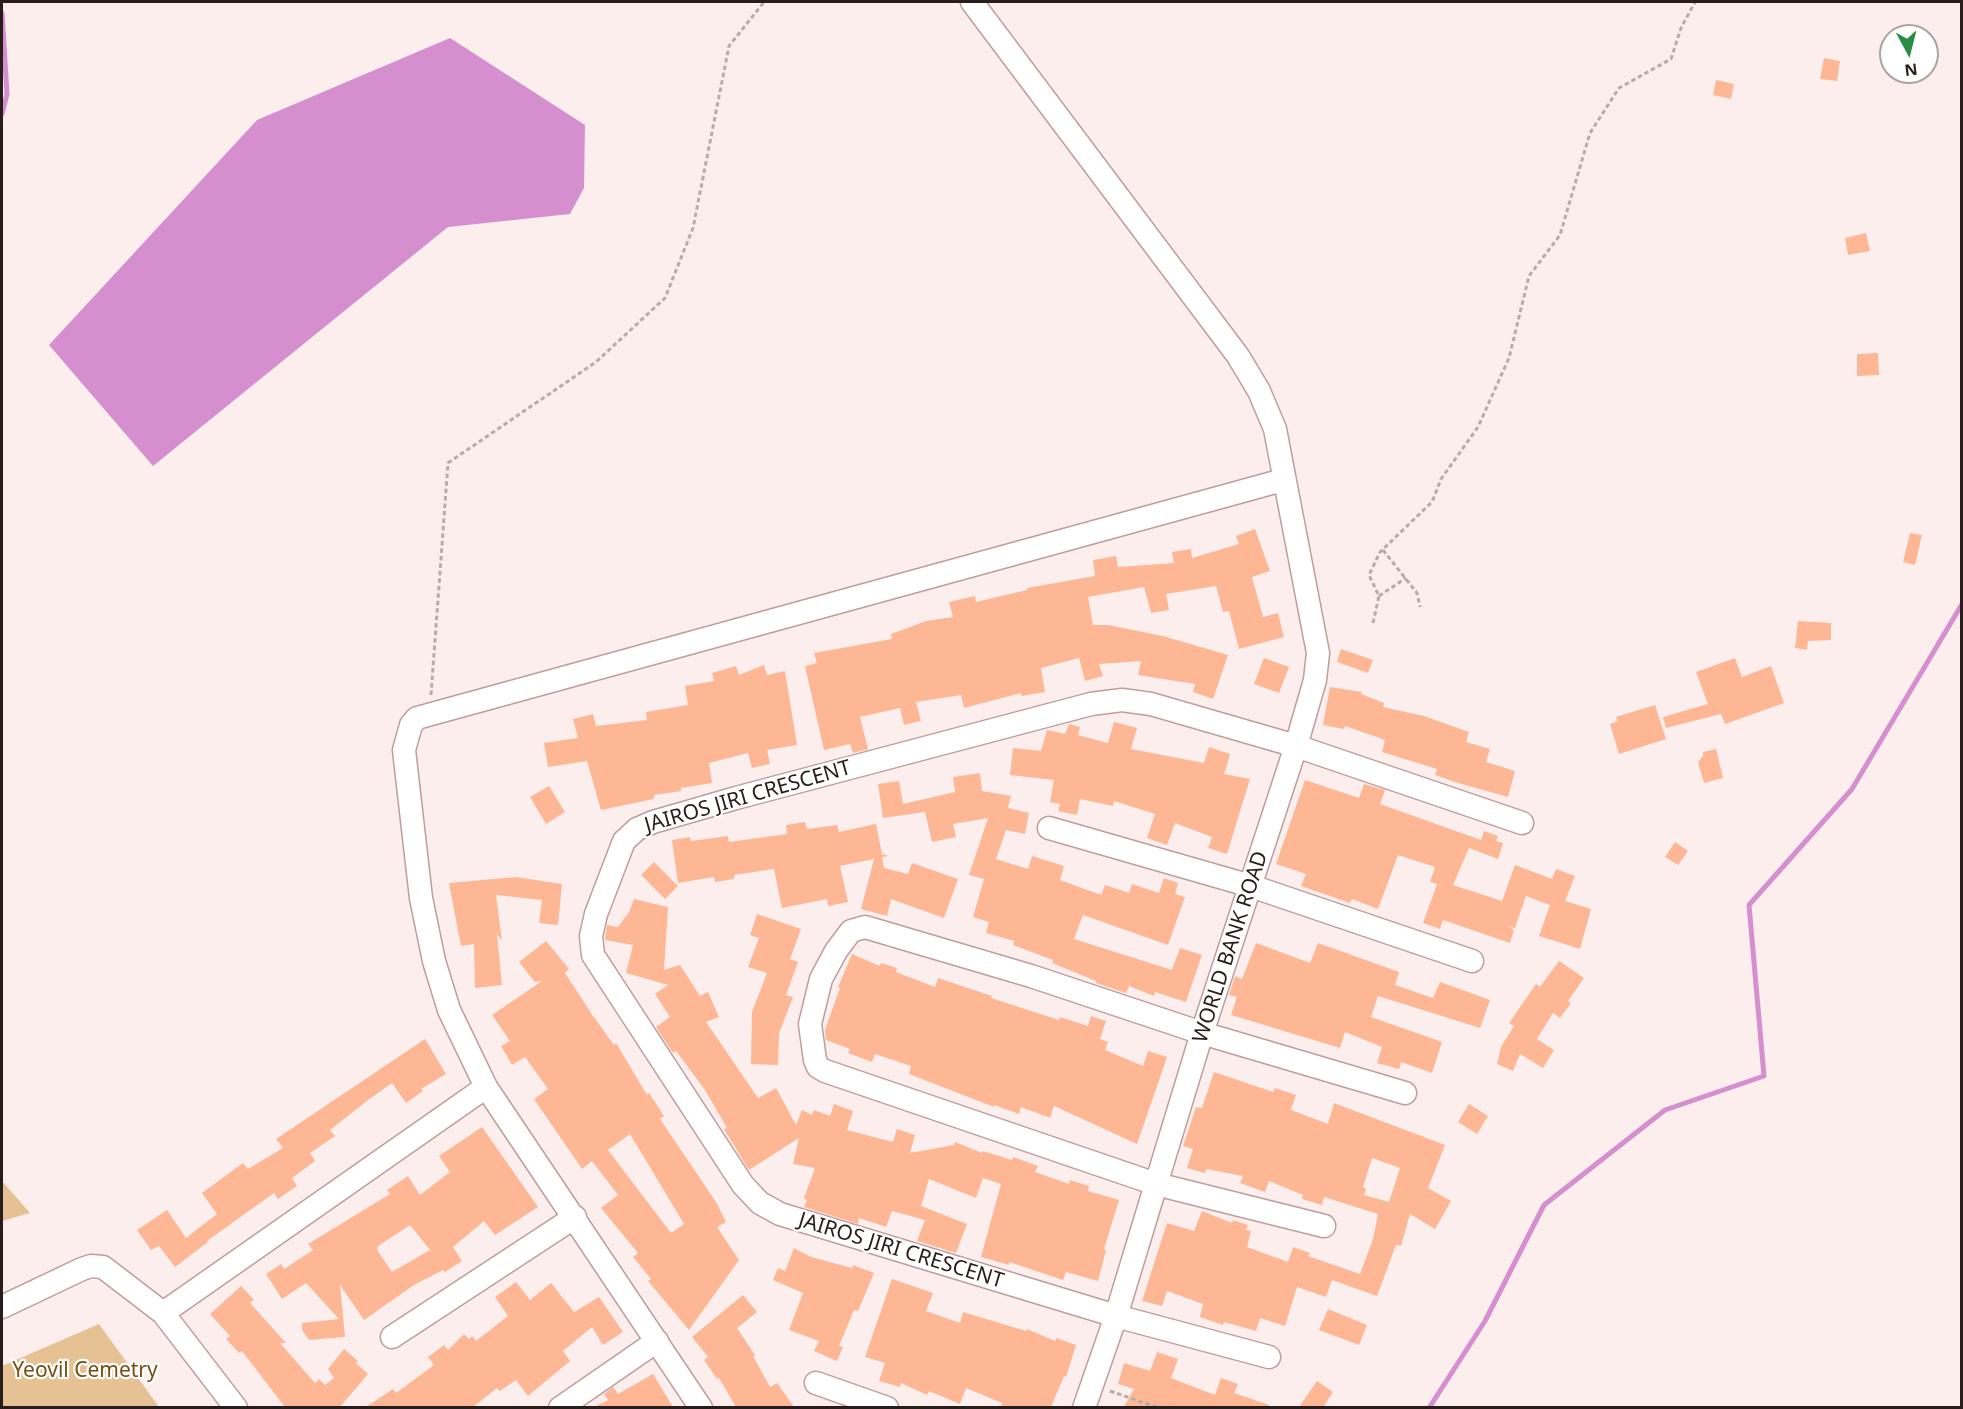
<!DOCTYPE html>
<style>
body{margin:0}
#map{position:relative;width:1963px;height:1409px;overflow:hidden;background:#fceeed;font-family:"Noto Sans",sans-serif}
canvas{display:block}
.frame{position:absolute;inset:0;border:3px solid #291d1c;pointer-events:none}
.north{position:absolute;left:1879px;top:24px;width:60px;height:60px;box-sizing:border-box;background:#fff;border:2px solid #a9a5a4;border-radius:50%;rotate:173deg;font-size:16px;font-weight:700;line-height:24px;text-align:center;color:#291d1c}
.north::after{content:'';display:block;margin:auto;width:21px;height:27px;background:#278d42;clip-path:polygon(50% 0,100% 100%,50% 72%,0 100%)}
</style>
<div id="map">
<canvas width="1963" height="1409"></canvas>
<div class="frame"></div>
<div class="north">N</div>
</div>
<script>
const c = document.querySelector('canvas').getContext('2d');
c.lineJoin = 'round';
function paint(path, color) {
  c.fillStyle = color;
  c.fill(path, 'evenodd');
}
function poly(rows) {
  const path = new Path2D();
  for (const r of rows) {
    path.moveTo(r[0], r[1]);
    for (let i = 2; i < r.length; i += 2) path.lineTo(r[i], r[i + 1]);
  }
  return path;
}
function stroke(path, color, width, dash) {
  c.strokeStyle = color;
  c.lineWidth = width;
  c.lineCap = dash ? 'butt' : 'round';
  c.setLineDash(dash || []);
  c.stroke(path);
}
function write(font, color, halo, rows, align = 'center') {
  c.font = font + ' "Noto Sans",sans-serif';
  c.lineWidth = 4.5;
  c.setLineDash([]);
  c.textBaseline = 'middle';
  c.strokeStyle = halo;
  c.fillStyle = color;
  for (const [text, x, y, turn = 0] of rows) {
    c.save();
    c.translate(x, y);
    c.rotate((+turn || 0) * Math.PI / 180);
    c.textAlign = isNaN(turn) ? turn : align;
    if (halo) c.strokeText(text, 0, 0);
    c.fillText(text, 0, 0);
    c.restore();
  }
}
paint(poly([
 [2,1181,30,1213,2,1221],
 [99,1324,159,1407,2,1407,2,1366]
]), '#e6c194');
paint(poly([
 [450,38,585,125,584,188,570,214,448,227,153,466,49,345,257,120]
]), '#d68fce');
stroke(poly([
 [2,13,7,94,2,114],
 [1429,1408,1485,1321,1544,1205,1665,1110,1764,1076,1749,905,1852,789,1962,604]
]), '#d68fce', 5);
paint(poly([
 [1824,58,1840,61,1837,81,1820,79],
 [1716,80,1734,84,1731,99,1713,95],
 [1866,233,1870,251,1848,255,1845,238],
 [1878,353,1879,375,1857,376,1857,354],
 [1255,529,1270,571,1252,577,1263,617,1278,613,1284,637,1239,649,1229,611,1223,612,1216,586,1166,594,1169,610,1151,613,1144,587,1088,597,1093,625,1108,625,1163,636,1228,655,1213,699,1193,692,1195,684,1138,675,1141,661,1099,664,1103,676,1085,681,1079,658,1041,668,1045,692,1021,696,1021,693,964,708,961,695,916,702,921,721,904,725,900,708,860,717,868,749,853,753,850,744,824,750,805,666,817,663,814,653,892,639,891,634,926,621,953,617,949,602,975,596,976,602,1027,590,1027,588,1095,576,1093,560,1116,556,1118,567,1174,563,1172,552,1191,549,1192,558,1239,544,1236,536],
 [1910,533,1922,535,1915,565,1903,562],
 [1798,621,1831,623,1831,640,1808,641,1807,650,1795,648],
 [1341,649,1373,660,1368,673,1337,662],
 [1264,658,1289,667,1279,693,1254,684],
 [1735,658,1742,677,1771,666,1784,703,1725,724,1721,714,1666,728,1663,717,1708,704,1696,672],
 [764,665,767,675,785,671,797,745,767,750,770,764,752,768,748,753,709,763,712,783,681,788,681,791,654,795,654,799,601,810,587,761,548,767,544,743,578,738,573,719,593,714,596,726,647,720,646,712,688,705,685,686,714,681,712,673,736,666,739,675],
 [1330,687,1362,692,1361,694,1384,703,1383,707,1424,716,1469,732,1466,742,1490,749,1486,762,1515,771,1508,797,1458,783,1435,775,1437,769,1382,752,1385,740,1345,726,1344,729,1323,725],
 [1655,705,1666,739,1619,754,1610,724,1618,721,1616,717],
 [1114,722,1137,728,1131,749,1204,763,1209,747,1230,754,1224,774,1250,779,1227,854,1208,848,1212,837,1175,823,1167,845,1147,838,1155,814,1114,801,1113,806,1080,799,1077,815,1058,811,1060,804,1050,802,1054,780,1010,775,1013,748,1041,751,1047,730,1065,734,1069,724,1080,727,1078,735,1108,743],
 [1716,749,1723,778,1704,783,1698,762,1703,756,1703,752],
 [980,773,982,791,1011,796,1008,808,1029,813,1025,834,1006,830,996,859,1028,869,1032,856,1064,866,1060,880,1101,895,1105,885,1129,893,1132,884,1159,893,1164,878,1178,883,1175,894,1185,897,1168,945,1083,915,1074,939,1172,970,1180,948,1202,955,1186,1002,1155,992,1154,996,1129,986,1126,993,1096,983,1096,981,1052,963,1053,960,1013,945,1014,941,986,933,989,922,973,917,984,879,969,875,988,818,953,824,956,837,932,842,925,812,883,818,878,784,899,781,903,804,955,792,953,777],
 [1305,780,1359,798,1364,784,1385,790,1380,804,1481,840,1484,831,1498,836,1496,841,1503,843,1498,859,1469,848,1453,885,1502,901,1515,865,1552,879,1556,869,1575,876,1565,901,1591,909,1580,949,1539,936,1550,905,1526,896,1515,928,1508,926,1514,930,1510,943,1443,920,1440,929,1423,923,1437,884,1430,882,1435,867,1398,855,1378,909,1352,899,1350,903,1301,886,1306,874,1276,864],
 [549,786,565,812,546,824,530,797],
 [805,822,807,829,837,825,839,832,876,824,882,854,889,856,882,857,884,868,908,874,912,863,958,879,944,918,891,899,887,916,861,909,874,859,840,866,848,902,828,906,827,899,782,908,774,869,734,875,734,879,715,882,714,877,678,883,672,840,690,837,691,841,728,836,729,842,787,834,786,825],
 [1675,842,1688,851,1678,865,1665,857],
 [654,862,678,886,665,899,641,875],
 [516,877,562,884,558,925,539,923,542,900,496,895,502,941,497,934,502,985,475,988,474,944,461,946,449,883],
 [634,899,668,907,664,970,680,965,700,996,708,992,719,1017,706,1022,758,1098,776,1088,796,1125,802,1110,812,1115,814,1110,830,1116,834,1104,853,1111,847,1130,893,1142,897,1129,915,1135,910,1153,954,1145,955,1142,982,1153,983,1151,1012,1160,1013,1157,1038,1166,1035,1172,1069,1184,1070,1180,1089,1186,1088,1191,1119,1200,1104,1249,1106,1250,1098,1281,1066,1272,1063,1280,1009,1262,1009,1265,981,1257,1001,1184,983,1178,976,1198,929,1179,921,1206,967,1224,956,1253,917,1241,925,1220,892,1211,886,1227,859,1218,858,1224,804,1207,807,1200,804,1198,815,1168,793,1164,799,1138,749,1170,724,1129,727,1128,705,1090,676,1051,673,1053,656,1027,670,1017,655,994,668,985,626,973,633,945,605,940,607,925,618,927,629,912],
 [757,914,801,929,790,959,798,962,786,995,793,997,779,1033,778,1065,751,1064,752,1012,767,973,748,967,759,938,750,935],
 [546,941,569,969,565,973,593,1016,614,1045,616,1043,647,1095,649,1093,664,1116,660,1119,716,1202,726,1222,717,1227,739,1260,689,1330,648,1281,651,1279,633,1257,638,1253,601,1208,618,1195,592,1161,582,1169,534,1099,548,1089,525,1057,512,1065,501,1046,510,1041,492,1015,542,981,535,982,519,962],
 [630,1134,684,1224,671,1233,608,1150],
 [1256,943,1310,963,1318,943,1399,972,1395,985,1433,998,1440,982,1490,1000,1480,1028,1378,996,1371,1017,1442,1042,1432,1073,1401,1062,1399,1069,1377,1063,1382,1047,1345,1032,1340,1048,1231,1015,1237,997,1229,995,1235,976,1242,979],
 [852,954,880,966,881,963,897,968,896,972,935,987,938,978,992,996,991,998,1059,1020,1060,1017,1088,1026,1091,1016,1106,1021,1100,1039,1108,1042,1105,1050,1143,1066,1148,1051,1167,1057,1137,1144,1054,1106,1050,1118,1021,1107,1019,1114,994,1105,994,1107,909,1074,911,1066,875,1054,872,1062,848,1053,850,1049,826,1040,825,1030,840,988,838,987],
 [1559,961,1584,978,1568,1001,1571,1003,1560,1018,1553,1013,1537,1039,1554,1050,1543,1068,1520,1054,1513,1071,1497,1064,1501,1047,1514,1026,1509,1023,1536,984,1540,987],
 [425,1039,446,1074,421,1089,423,1091,406,1103,392,1083,368,1100,330,1130,335,1136,310,1153,315,1161,292,1178,297,1186,278,1199,274,1193,207,1241,208,1242,175,1267,159,1246,151,1250,137,1230,167,1210,186,1238,217,1214,202,1193,243,1163,248,1169,283,1148,276,1139],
 [1214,1072,1273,1092,1275,1088,1296,1095,1291,1110,1328,1124,1334,1103,1445,1145,1428,1188,1451,1201,1435,1229,1410,1214,1401,1246,1396,1245,1377,1296,1332,1280,1326,1297,1297,1287,1285,1326,1260,1318,1256,1331,1224,1322,1223,1325,1200,1317,1203,1304,1167,1291,1162,1306,1142,1301,1167,1223,1194,1231,1202,1211,1232,1223,1233,1220,1248,1225,1246,1230,1251,1231,1247,1247,1288,1262,1293,1247,1310,1253,1308,1256,1360,1274,1373,1239,1378,1214,1324,1197,1322,1205,1302,1199,1303,1195,1269,1181,1265,1192,1240,1183,1243,1176,1206,1169,1205,1173,1187,1168,1193,1149,1183,1146,1196,1107,1202,1108],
 [1372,1158,1400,1168,1389,1202,1364,1195,1366,1189,1363,1187],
 [1469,1104,1488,1116,1477,1134,1458,1122],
 [482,1127,538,1207,495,1235,484,1221,453,1247,462,1261,445,1272,443,1270,414,1285,364,1320,340,1285,345,1337,309,1340,302,1330,302,1323,339,1319,306,1283,282,1299,266,1274,281,1264,284,1269,313,1250,308,1244,390,1194,387,1190,408,1176,420,1195,450,1172,439,1156],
 [410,1225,430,1250,392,1272,377,1250,378,1246],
 [794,1248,811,1257,852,1268,853,1265,874,1273,858,1311,854,1310,839,1346,843,1347,837,1361,814,1351,819,1341,789,1330,803,1293,773,1280,778,1268,785,1271],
 [892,1279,933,1293,926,1311,960,1323,963,1312,1026,1331,1027,1329,1055,1341,1056,1338,1076,1345,1066,1377,1064,1376,1051,1407,1001,1407,1002,1403,966,1388,960,1404,929,1391,927,1395,901,1383,900,1387,879,1381,885,1363,865,1357],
 [516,1282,530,1300,551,1283,574,1312,599,1297,623,1332,603,1345,592,1327,563,1351,570,1361,528,1396,516,1380,500,1391,497,1388,473,1407,366,1407,393,1389,396,1393,434,1365,428,1357,444,1345,448,1350,464,1334,469,1339,472,1336,476,1341,508,1316,495,1297],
 [241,1286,254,1300,250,1303,286,1343,280,1343,315,1383,319,1379,325,1385,334,1378,328,1369,344,1349,358,1361,356,1363,368,1374,340,1407,285,1407,242,1351,239,1353,226,1339,230,1336,210,1314],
 [743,1295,757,1312,737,1328,755,1355,753,1356,770,1387,777,1383,794,1407,736,1407,719,1378,717,1379,704,1360,708,1357,692,1337],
 [1328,1309,1367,1325,1359,1345,1319,1330],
 [1157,1352,1178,1359,1171,1378,1215,1395,1221,1378,1238,1384,1234,1393,1269,1405,1269,1407,1124,1407,1134,1389,1118,1384,1124,1363,1150,1371],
 [653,1374,673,1407,594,1407,608,1400,604,1394,613,1387,618,1394],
 [1317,1381,1333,1392,1323,1407,1299,1407]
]), '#feb795');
const minor = poly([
 [972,2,1238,356,1259,391,1275,429,1318,653,1315,680,1296,746,1202,1033,1116,1316,1084,1408],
 [1049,828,1251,886,1472,961],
 [486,1087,449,1010,434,961,421,898,404,750,411,725,417,718,1283,480],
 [1324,1226,1156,1184,825,1071,818,1067,815,1060,810,1024,821,979,836,951,851,931,865,927,1031,976,1202,1033,1405,1093],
 [2,1307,82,1269,91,1266,103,1267,163,1313,236,1408],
 [163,1313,486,1087,701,1408],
 [392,1337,575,1217],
 [1269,1357,1116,1316,780,1214,760,1203,743,1185,593,955,591,936,596,914,624,841,637,829,653,822,736,798,1091,704,1122,700,1151,704,1296,746,1522,823],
 [816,1383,887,1408],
 [560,1408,657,1341]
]);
stroke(minor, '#be9e9c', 25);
stroke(poly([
 [1383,550,1417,593,1420,607],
 [1379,596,1406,578],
 [1373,623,1379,596,1369,575,1380,552,1432,502,1441,479,1478,427,1509,358,1529,276,1560,235,1590,133,1619,88,1671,59,1681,28,1695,2],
 [431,695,448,463,596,362,665,298,693,228,729,46,764,2],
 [1110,1391,1159,1408]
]), '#b9abaa', 3, [4.5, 3]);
stroke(minor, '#fff', 22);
write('21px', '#291d1c', '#fff', [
 ["JAIROS JIRI CRESCENT",748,797,-16],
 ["WORLD BANK ROAD",1231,947,-72],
 ["JAIROS JIRI CRESCENT",901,1251,17]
]);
write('21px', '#754e12', '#fff', [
 ["Yeovil Cemetry",85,1371]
]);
</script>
